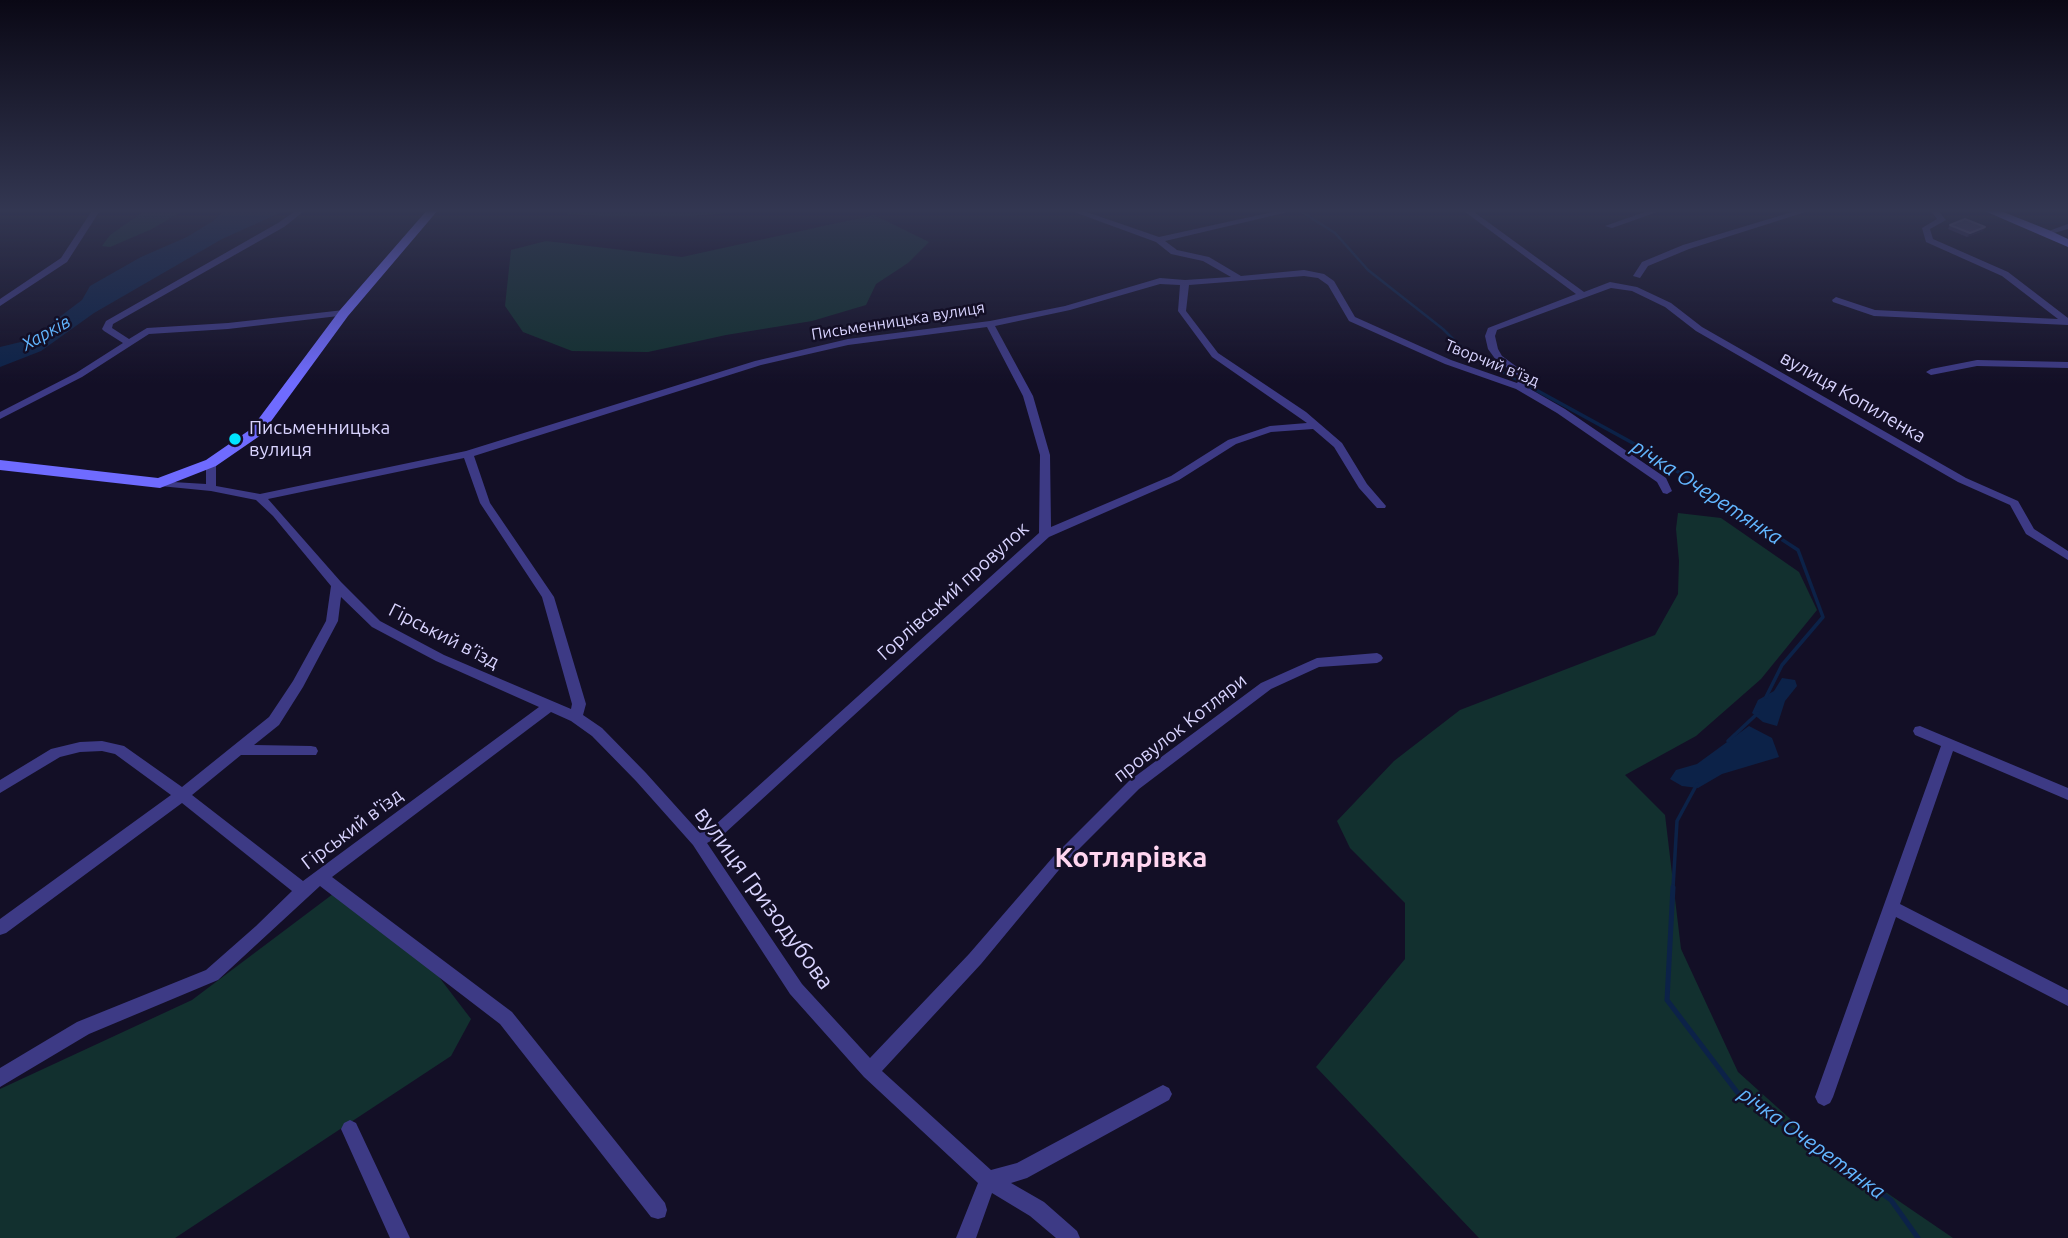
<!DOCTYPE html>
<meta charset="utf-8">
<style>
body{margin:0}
canvas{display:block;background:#130f26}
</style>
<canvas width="2068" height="1238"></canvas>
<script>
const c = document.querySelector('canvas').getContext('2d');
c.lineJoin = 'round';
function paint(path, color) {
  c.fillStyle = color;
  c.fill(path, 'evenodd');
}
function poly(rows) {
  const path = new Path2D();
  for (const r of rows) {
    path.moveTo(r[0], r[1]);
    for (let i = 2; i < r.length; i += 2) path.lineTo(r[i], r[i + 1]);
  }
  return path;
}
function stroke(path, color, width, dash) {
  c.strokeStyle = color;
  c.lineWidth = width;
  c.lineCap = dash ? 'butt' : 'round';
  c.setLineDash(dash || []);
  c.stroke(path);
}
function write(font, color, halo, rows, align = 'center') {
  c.font = font + ' Ubuntu,sans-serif';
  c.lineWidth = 5;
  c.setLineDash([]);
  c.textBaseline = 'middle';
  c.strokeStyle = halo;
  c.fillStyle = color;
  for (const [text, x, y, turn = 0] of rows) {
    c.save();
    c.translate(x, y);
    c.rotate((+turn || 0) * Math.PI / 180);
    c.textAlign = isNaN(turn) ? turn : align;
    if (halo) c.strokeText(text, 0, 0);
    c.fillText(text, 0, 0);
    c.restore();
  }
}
paint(poly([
 [147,209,186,209,152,229,110,247,102,246,110,235],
 [571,209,773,209,693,216,600,216,567,214],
 [874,215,929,242,908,263,876,284,866,305,812,321,726,335,648,352,572,351,523,332,505,306,511,250,546,241,682,257],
 [1678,513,1721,518,1799,572,1817,610,1761,679,1696,736,1625,775,1665,815,1681,949,1738,1072,1827,1152,1953,1238,1479,1238,1316,1067,1405,959,1405,903,1350,848,1337,821,1394,761,1460,710,1655,635,1678,594,1679,561,1676,529],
 [333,894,416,947,471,1019,451,1056,175,1238,0,1238,0,1089,192,1000]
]), '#12302f');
paint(poly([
 [225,209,289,209,222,239,94,313,41,351,0,367,0,347,29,340,82,300,90,286,141,257,187,237,213,221],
 [1782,678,1795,680,1797,686,1785,701,1777,726,1763,722,1752,713,1758,700,1774,691],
 [1749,726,1772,738,1779,757,1722,774,1698,788,1682,786,1670,779,1676,770,1697,764]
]), '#0c2248');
stroke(poly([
 [1297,209,1335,233,1368,270,1443,329,1467,353,1530,387]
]), '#0c2248', 2.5);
stroke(poly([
 [1527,385,1640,447,1798,550,1823,617,1782,665,1766,697],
 [1728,741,1758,713],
 [1673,888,1677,821,1697,784]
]), '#0c2248', 3.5);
stroke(poly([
 [1673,887,1667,1000,1737,1092,1891,1200,1918,1238]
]), '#0c2248', 5);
paint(poly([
 [93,209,101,209,67,262,0,306,0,299,61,258,93,209],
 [298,209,307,209,284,227,113,324,112,328,129,339,147,328,228,323,344,310,347,311,347,315,228,329,149,334,82,377,0,419,0,412,76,373,123,343,104,331,102,329,106,321,278,223,298,209],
 [1066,209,1078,209,1159,237,1286,209,1301,209,1165,241,1177,250,1209,257,1241,276,1304,270,1324,274,1334,281,1355,317,1451,360,1517,383,1521,378,1496,360,1488,349,1485,336,1488,328,1576,294,1461,209,1470,209,1584,292,1610,282,1637,287,1671,303,1702,327,1966,478,2018,501,2034,529,2068,551,2068,560,2026,534,2010,505,1958,482,1696,331,1665,307,1632,291,1611,288,1497,330,1495,336,1498,349,1502,356,1532,378,1525,386,1565,409,1666,478,1672,491,1667,494,1663,493,1657,482,1557,413,1516,389,1445,364,1349,321,1328,285,1318,278,1304,276,1189,285,1186,311,1218,353,1306,412,1342,443,1367,484,1386,506,1385,508,1377,508,1359,488,1334,447,1313,429,1271,432,1236,444,1179,480,1049,537,725,833,707,843,802,984,870,1058,969,954,1053,857,1129,781,1261,683,1317,658,1377,653,1381,655,1383,658,1381,661,1377,663,1319,667,1271,689,1139,789,1063,865,981,964,882,1071,991,1170,1017,1163,1157,1088,1163,1085,1169,1088,1172,1094,1169,1100,1027,1178,1011,1183,1044,1202,1077,1231,1080,1238,1056,1238,1030,1216,992,1193,976,1238,956,1238,978,1183,864,1077,790,994,693,845,636,781,592,736,571,721,551,712,332,877,512,1012,665,1203,667,1210,665,1217,658,1219,651,1217,500,1024,320,886,218,980,89,1034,0,1087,0,1068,77,1022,206,970,256,926,292,891,182,803,6,933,0,935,0,919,171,795,115,754,102,751,80,752,60,757,0,793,0,780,51,749,80,742,102,741,124,746,182,787,269,717,293,681,326,621,331,586,273,516,256,500,211,491,160,486,156,485,155,483,156,481,206,484,206,463,211,460,216,463,216,486,260,494,466,451,755,361,848,339,990,321,1065,306,1160,278,1185,280,1231,277,1203,261,1171,254,1156,242,1066,209],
 [1160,284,1180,285,1178,311,1212,357,1307,423,1270,426,1228,440,1171,476,1051,527,1050,455,1033,396,995,326,1070,310,1160,284],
 [987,327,1023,396,1040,455,1039,533,715,825,700,833,646,773,602,728,583,715,586,704,554,597,490,503,474,456,761,365,848,345,987,327],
 [464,458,480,503,542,597,572,704,571,709,444,655,380,621,341,582,268,499,464,458],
 [341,597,372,627,436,661,539,707,303,881,192,795,241,755,316,755,318,751,316,747,311,746,254,745,279,725,303,687,338,621,341,597],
 [1653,209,1666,209,1612,228,1605,226,1653,209],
 [1802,209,1815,209,1689,249,1648,266,1640,278,1633,276,1642,262,1683,245,1802,209],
 [1929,209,1937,209,1946,220,1930,229,1933,239,2008,272,2068,318,2068,325,1874,316,1833,302,1832,300,1836,297,1875,310,2058,319,2002,276,1926,242,1922,228,1937,219,1929,209],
 [2068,224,2068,229,2047,235,2043,233,2068,224],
 [1977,360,2068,362,2068,368,1977,366,1931,375,1926,372,1931,369,1977,360],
 [1920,726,2068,788,2068,800,1953,751,1900,904,2068,990,2068,1006,1896,917,1833,1097,1830,1103,1824,1106,1818,1103,1815,1097,1941,746,1915,735,1913,731,1915,727,1920,726],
 [350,1120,356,1123,410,1238,390,1238,341,1129,344,1123,350,1120]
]), '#3d3a85');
paint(poly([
 [428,209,439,209,348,316,261,435,216,466,160,488,0,470,0,460,158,478,206,460,251,429,340,310,428,209],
 [1980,209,1996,209,2051,231,2068,239,2068,247,1980,209]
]), '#6f6bff');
paint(poly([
 [1950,225,1985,227,1983,231,1967,237,1948,229]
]), '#312854');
paint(poly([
 [1985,227,1983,231,1967,237,1970,233]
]), '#1d163a');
const building = poly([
 [1965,219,1985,227,1970,233,1950,225,1965,219]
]);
paint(building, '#433a66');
stroke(building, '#5a527e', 2);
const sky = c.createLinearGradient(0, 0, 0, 383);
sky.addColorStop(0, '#0a0815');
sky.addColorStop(0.55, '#333752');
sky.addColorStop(1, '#33375200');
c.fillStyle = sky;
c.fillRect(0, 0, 2068, 383);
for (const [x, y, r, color] of [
 [235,439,7,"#00e5ff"]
]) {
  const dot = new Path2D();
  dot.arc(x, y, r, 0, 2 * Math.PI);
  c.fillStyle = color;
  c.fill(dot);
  stroke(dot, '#130f26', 2.5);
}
write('16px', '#d9d4ff', '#130f26', [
 ["Письменницька вулиця",898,321,-9],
 ["Творчий в’їзд",1492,363,22]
]);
write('italic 18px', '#62b6ff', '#130f26', [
 ["Харків",46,333,-29]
]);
write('19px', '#d9d4ff', '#130f26', [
 ["вулиця Копиленка",1853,397,30],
 ["Горлівський провулок",953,591,-42],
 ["Гірський в’їзд",444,636,27],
 ["провулок Котляри",1180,728,-38],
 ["Гірський в'їзд",352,829,-37]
]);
write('19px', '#d9d4ff', '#130f26', [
 ["Письменницька",249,428],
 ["вулиця",249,450]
], 'left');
write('italic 21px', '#62b6ff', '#130f26', [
 ["річка Очеретянка",1707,492,33],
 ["річка Очеретянка",1812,1143,36]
]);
write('23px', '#d9d4ff', '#130f26', [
 ["вулиця Гризодубова",764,898,54]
]);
write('bold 28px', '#ffd6f0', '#130f26', [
 ["Котлярівка",1131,858]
]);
</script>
